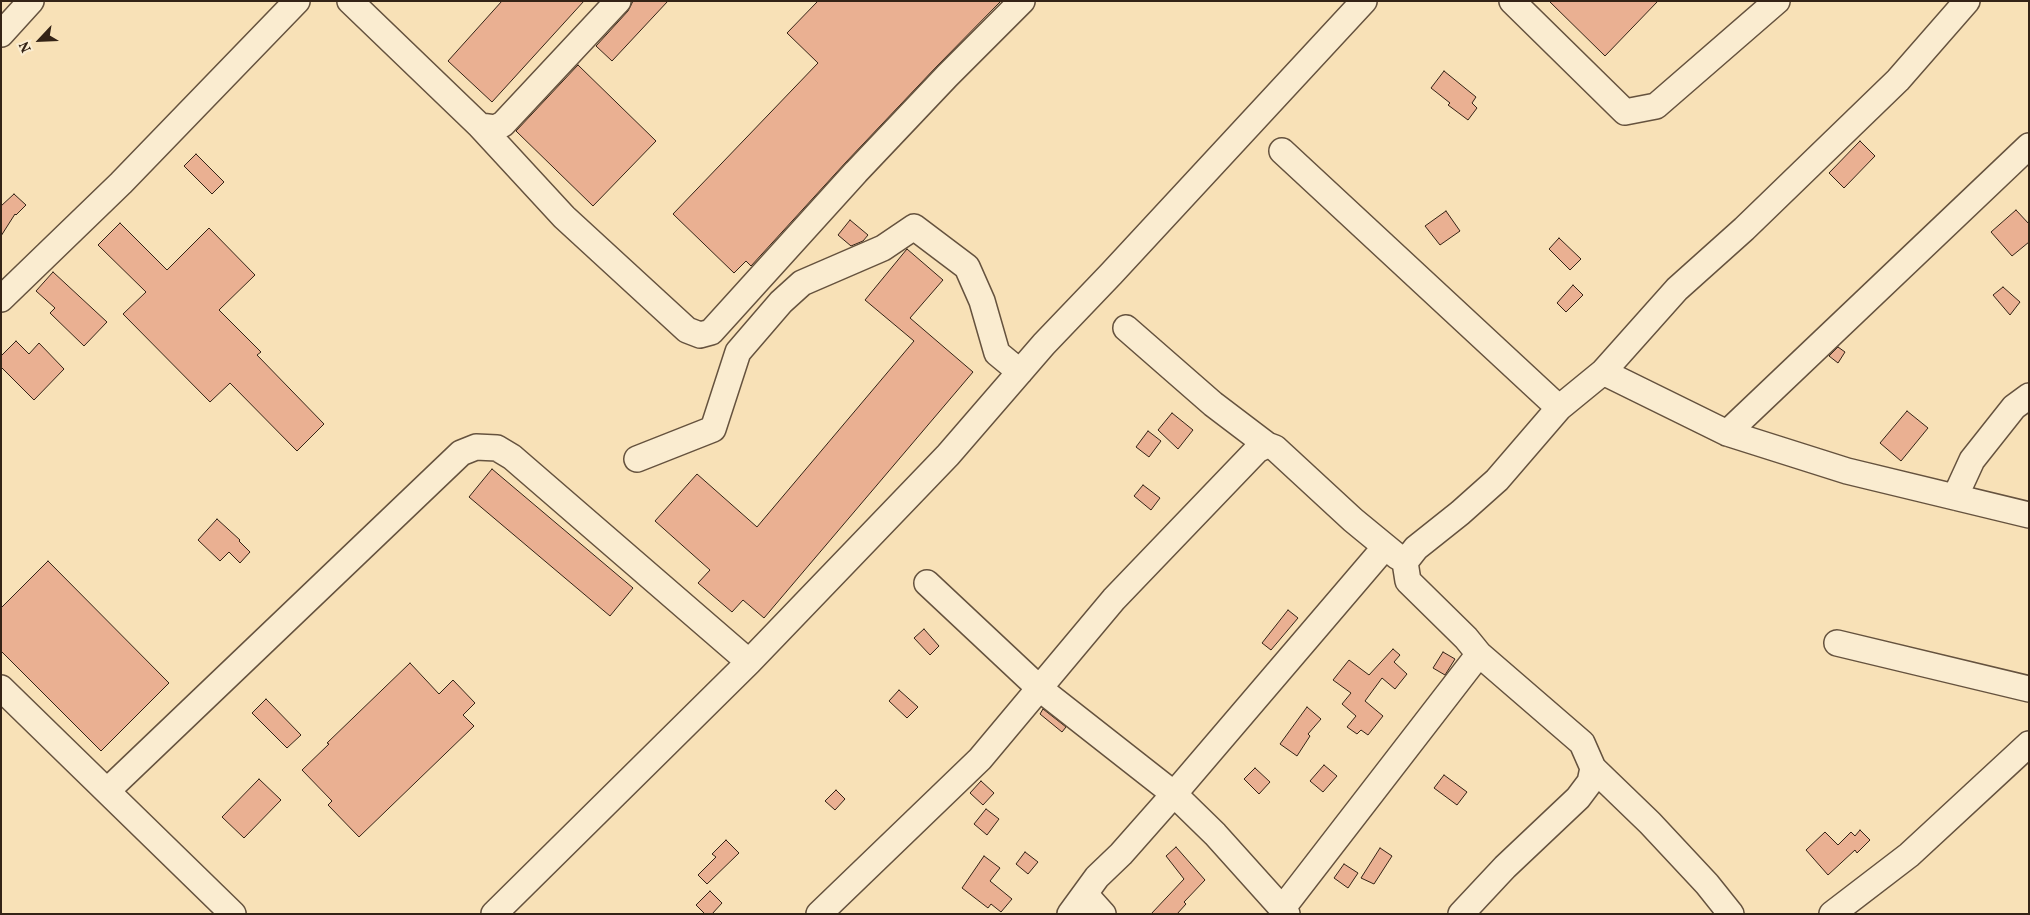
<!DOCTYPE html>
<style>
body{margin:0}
#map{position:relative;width:2030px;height:915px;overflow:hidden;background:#f8e1b7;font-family:Vollkorn,serif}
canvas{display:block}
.frame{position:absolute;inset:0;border:2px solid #342316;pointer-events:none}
.north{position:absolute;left:15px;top:15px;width:50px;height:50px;-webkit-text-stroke:4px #faecd0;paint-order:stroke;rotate:245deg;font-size:14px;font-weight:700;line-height:20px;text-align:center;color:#342316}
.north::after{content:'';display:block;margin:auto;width:18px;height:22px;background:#342316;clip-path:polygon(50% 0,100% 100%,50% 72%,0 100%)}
</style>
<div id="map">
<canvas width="2030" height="915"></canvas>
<div class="frame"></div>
<div class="north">N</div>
</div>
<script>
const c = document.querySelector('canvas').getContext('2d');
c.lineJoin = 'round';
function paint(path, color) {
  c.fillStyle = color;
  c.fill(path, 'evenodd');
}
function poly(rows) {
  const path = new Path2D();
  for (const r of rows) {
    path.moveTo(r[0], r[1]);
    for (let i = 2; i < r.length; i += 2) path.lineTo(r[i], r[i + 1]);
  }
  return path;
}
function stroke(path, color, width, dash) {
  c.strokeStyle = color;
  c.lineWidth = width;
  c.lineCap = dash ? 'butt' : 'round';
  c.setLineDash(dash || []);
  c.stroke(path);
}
const building = poly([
 [502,1,584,1,492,102,448,61,502,1],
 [668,1,612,61,596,46,628,11,633,1,668,1],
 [818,1,1001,1,937,66,846,162,751,266,746,261,734,273,673,214,818,63,787,33,818,1],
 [1549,1,1658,1,1605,56,1549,1],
 [578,65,656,141,593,206,516,131,578,65],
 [1444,71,1476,97,1472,103,1477,108,1468,120,1448,105,1450,103,1431,88,1444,71],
 [1860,141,1875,156,1844,188,1829,173,1860,141],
 [196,154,224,182,212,194,184,166,196,154],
 [14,194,26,205,16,215,15,214,1,236,1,206,14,194],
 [2016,210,2029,224,2029,242,2012,256,1991,232,2016,210],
 [1446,211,1460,231,1440,245,1425,226,1446,211],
 [850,220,868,235,863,241,851,246,838,235,850,220],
 [120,223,167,270,209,228,255,275,219,310,261,352,257,355,324,424,297,451,230,383,210,402,123,314,146,292,98,245,120,223],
 [1559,238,1581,259,1570,270,1549,249,1559,238],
 [907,249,943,280,910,318,973,372,764,618,743,600,732,612,698,583,710,570,655,521,697,474,757,527,914,341,865,300,907,249],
 [53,272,107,322,84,346,50,313,55,308,36,291,53,272],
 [1573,285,1583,295,1566,312,1557,303,1573,285],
 [2003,287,2020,302,2010,315,1993,295,2003,287],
 [16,341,29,354,39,343,64,369,34,400,1,367,1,356,16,341],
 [1838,347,1845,352,1838,363,1829,356,1838,347],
 [1907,411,1928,428,1901,461,1880,443,1907,411],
 [1172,413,1193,430,1178,449,1158,430,1172,413],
 [1148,431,1161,441,1149,457,1136,447,1148,431],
 [492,469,633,588,610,616,469,497,492,469],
 [1143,485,1160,498,1151,510,1134,496,1143,485],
 [217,519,240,540,239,541,250,552,240,563,229,552,220,561,198,540,217,519],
 [48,561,169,683,101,751,1,651,1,608,48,561],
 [1288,610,1298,618,1271,650,1262,643,1288,610],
 [924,629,939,646,930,655,914,638,924,629],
 [1393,649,1400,655,1394,662,1407,674,1395,689,1382,678,1365,701,1383,716,1368,735,1361,730,1357,734,1347,727,1356,716,1342,704,1351,693,1333,680,1349,660,1369,675,1393,649],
 [1443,652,1455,659,1445,675,1433,668,1443,652],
 [410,663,439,694,453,680,475,703,463,715,474,726,359,837,328,805,332,801,302,770,329,744,327,743,410,663],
 [899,690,918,707,907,718,889,701,899,690],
 [266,699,301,735,287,748,252,713,266,699],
 [1307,707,1321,719,1308,734,1310,736,1297,756,1280,744,1307,707],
 [1043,709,1066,727,1062,732,1040,714,1043,709],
 [1324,765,1337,776,1323,792,1310,781,1324,765],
 [1255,768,1270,782,1259,794,1244,779,1255,768],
 [1444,775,1467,792,1457,805,1434,788,1444,775],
 [259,779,281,800,244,838,222,817,259,779],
 [981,781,994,793,983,805,970,793,981,781],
 [836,790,845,799,835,810,825,801,836,790],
 [986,809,999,819,987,835,974,824,986,809],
 [1860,830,1870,840,1857,853,1855,850,1828,875,1806,850,1825,832,1838,845,1851,832,1855,836,1860,830],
 [726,840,739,853,707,884,698,875,716,857,712,854,726,840],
 [1176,847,1205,880,1184,902,1186,904,1177,914,1151,914,1184,879,1166,856,1176,847],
 [1380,848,1392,856,1374,884,1361,878,1380,848],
 [1025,852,1038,862,1028,874,1016,864,1025,852],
 [984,856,1000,868,990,881,1012,899,1001,912,991,904,988,908,962,888,984,856],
 [1344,864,1358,873,1348,888,1334,878,1344,864],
 [710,891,722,903,712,914,705,914,696,905,710,891]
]);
paint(building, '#eab092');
stroke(building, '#342316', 1);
const minor = poly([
 [350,1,480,126,495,128,503,124,618,1],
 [1512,1,1625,112,1656,106,1777,1],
 [1,34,31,1],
 [480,126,564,217,687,330,700,335,711,332,856,172,947,76,1022,1],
 [1282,151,1559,408],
 [1,299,121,183,297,1],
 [1126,328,1213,404,1267,445,1275,448,1353,520,1398,557],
 [1603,372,1727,433,1847,471,2029,515],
 [1727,433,2029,146],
 [637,459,713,429,738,352,781,302,802,283,883,248,914,227,967,267,982,301,997,353,1020,372],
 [1955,497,1972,460,2014,407,2029,396],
 [927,583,1039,688,1174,794,1215,834,1287,914],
 [1837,643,2029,689],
 [1,688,233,914],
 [1593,768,1650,823,1707,884,1731,914],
 [107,791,461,453,476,447,497,448,512,457,749,662],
 [1085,894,1103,914],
 [1282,909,1479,654],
 [494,914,749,662,948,455,1044,344,1111,274,1364,1],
 [819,914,980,759,1114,599,1257,450,1267,445],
 [1070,914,1097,877,1121,854,1174,794,1385,547],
 [1461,914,1505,867,1578,798,1590,782,1593,768,1582,743,1479,654,1466,638,1408,581,1405,562,1416,548,1460,513,1497,480,1559,408,1603,372,1677,289,1744,229,1898,80,1967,1],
 [1832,914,1909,855,2029,744]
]);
stroke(minor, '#65523e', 28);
stroke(minor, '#faecd0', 25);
</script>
